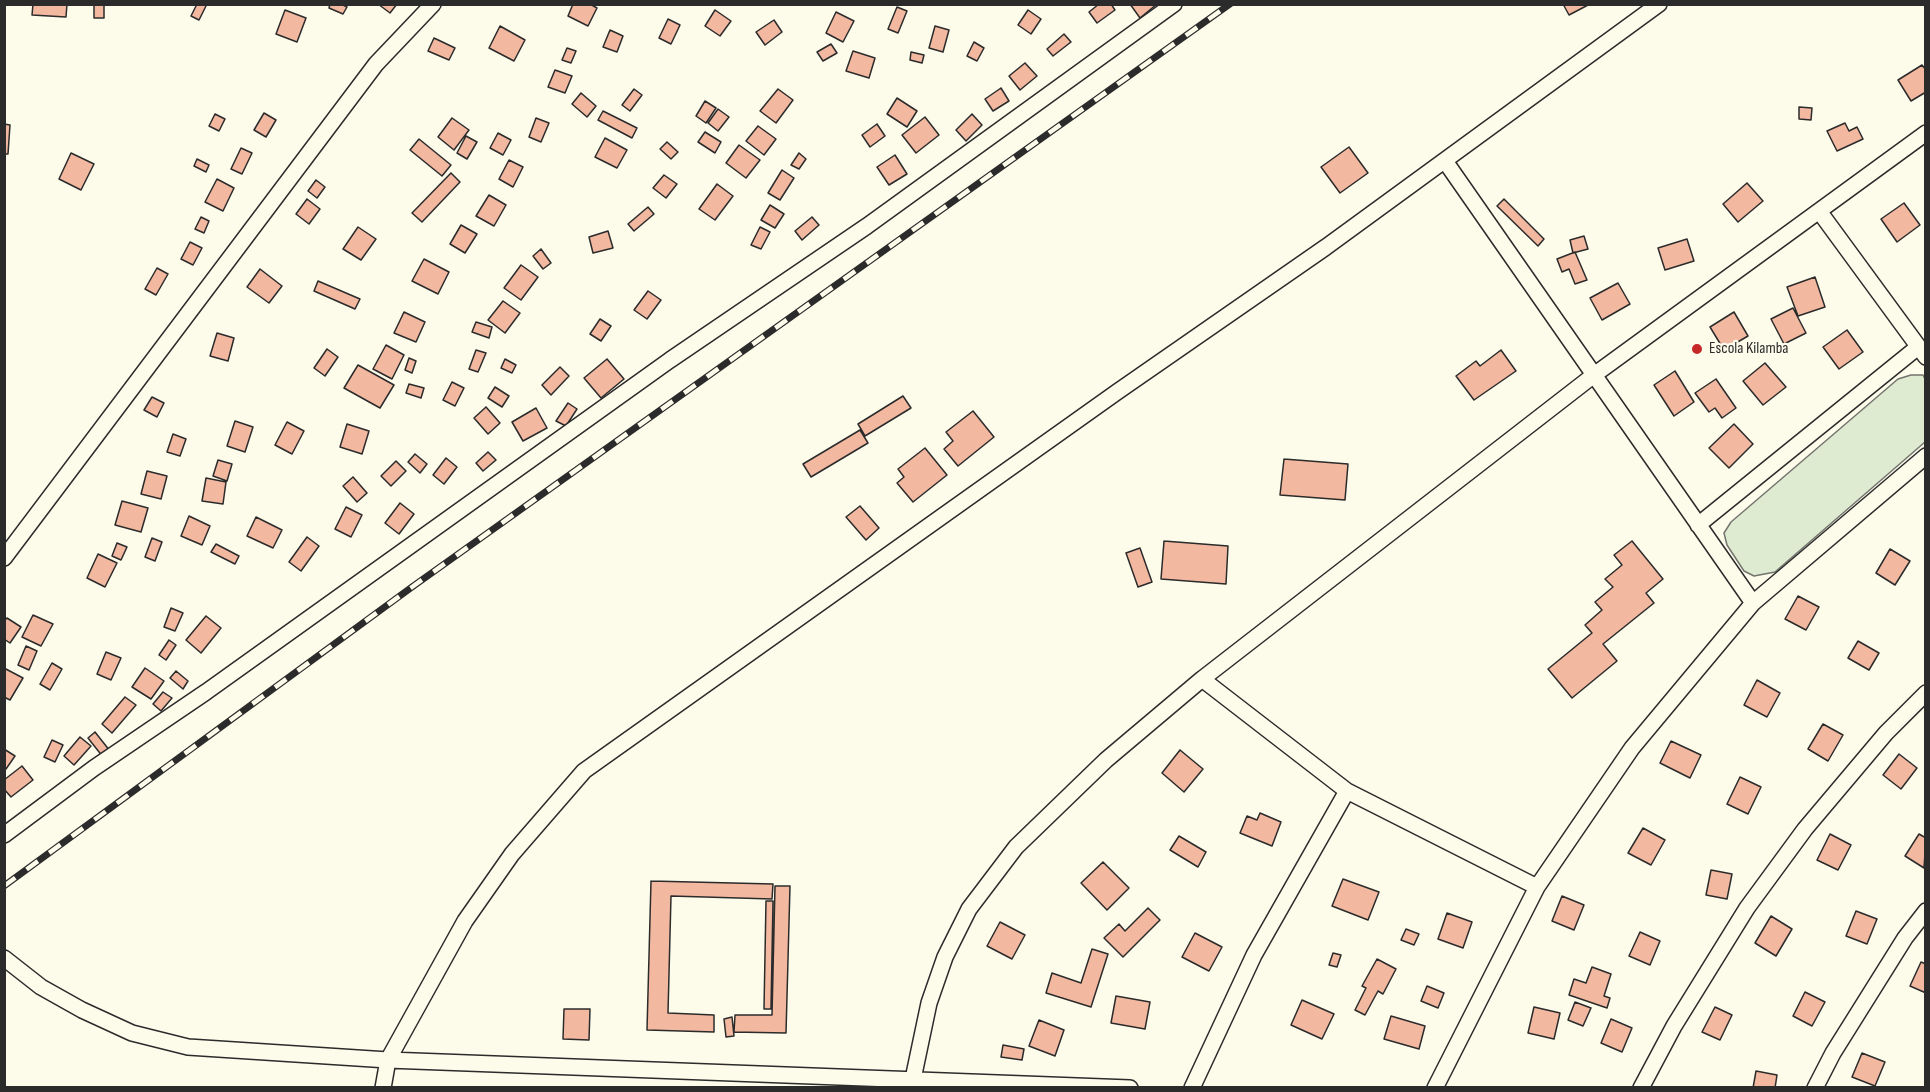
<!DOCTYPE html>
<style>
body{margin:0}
#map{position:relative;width:1930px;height:1092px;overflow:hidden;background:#fdfbea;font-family:"Sofia Sans Condensed",sans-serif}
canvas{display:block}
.frame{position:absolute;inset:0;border:6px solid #2b2b2b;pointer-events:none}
</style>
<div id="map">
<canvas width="1930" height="1092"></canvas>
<div class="frame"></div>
</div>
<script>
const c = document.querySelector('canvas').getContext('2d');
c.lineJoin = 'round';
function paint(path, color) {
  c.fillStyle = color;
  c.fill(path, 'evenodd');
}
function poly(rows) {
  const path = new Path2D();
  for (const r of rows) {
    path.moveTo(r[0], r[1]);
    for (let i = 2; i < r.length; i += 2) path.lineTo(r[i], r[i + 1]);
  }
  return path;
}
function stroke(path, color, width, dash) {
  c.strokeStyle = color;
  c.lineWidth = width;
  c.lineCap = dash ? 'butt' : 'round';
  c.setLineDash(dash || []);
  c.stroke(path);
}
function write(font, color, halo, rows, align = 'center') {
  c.font = font + ' "Sofia Sans Condensed",sans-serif';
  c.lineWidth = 4.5;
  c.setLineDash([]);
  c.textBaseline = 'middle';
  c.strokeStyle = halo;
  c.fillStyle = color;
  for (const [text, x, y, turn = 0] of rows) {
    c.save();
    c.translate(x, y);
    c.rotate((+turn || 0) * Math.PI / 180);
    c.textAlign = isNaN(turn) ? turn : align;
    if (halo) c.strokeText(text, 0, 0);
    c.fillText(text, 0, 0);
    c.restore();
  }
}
const green = poly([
 [1911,375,1923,375,1925,379,1925,442,1775,572,1754,576,1744,571,1727,545,1724,533,1731,522,1898,379,1911,375]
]);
paint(green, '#deebd1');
stroke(green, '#74746e', 1.5);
const building = poly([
 [33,4,67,4,66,17,32,15,33,4],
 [94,4,104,4,104,18,94,18,94,4],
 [197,4,207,4,199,20,191,16,197,4],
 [330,4,341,4,347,7,343,14,329,8,330,4],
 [378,4,397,4,390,13,378,4],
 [573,4,590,4,597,8,588,26,568,16,573,4],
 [1099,4,1111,4,1115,10,1097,23,1089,12,1099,4],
 [1130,4,1157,4,1140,18,1130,4],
 [1563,4,1590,4,1569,15,1563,4],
 [897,7,907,11,898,33,888,29,897,7],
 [285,10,306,18,297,42,276,34,285,10],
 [715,10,731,21,720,36,705,26,715,10],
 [1028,10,1041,19,1031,34,1018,25,1028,10],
 [836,12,854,21,843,42,826,33,836,12],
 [668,19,680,25,671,44,659,38,668,19],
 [774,20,782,32,765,45,756,32,774,20],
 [500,26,525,40,514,61,489,48,500,26],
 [935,26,949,30,943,52,929,48,935,26],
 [610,30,623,36,617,52,603,47,610,30],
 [1064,34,1071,42,1053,56,1047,49,1064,34],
 [434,38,455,48,449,60,428,51,434,38],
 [974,42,984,48,977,61,967,56,974,42],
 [831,44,837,53,823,61,817,52,831,44],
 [567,48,576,51,571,63,562,60,567,48],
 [853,51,875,58,869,78,846,71,853,51],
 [911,52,924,55,922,63,910,60,911,52],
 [1025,63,1037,76,1020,90,1009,76,1025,63],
 [1922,65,1926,70,1926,92,1911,101,1898,80,1922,65],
 [555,70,572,76,565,93,548,87,555,70],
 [1001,88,1009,101,993,111,985,99,1001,88],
 [634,89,642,95,630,111,622,105,634,89],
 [778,89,793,100,776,123,760,111,778,89],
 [581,93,596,106,587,117,572,104,581,93],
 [897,98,917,111,907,127,887,114,897,98],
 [705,101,716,108,706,123,696,116,705,101],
 [1799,107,1812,108,1811,120,1799,119,1799,107],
 [718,109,729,117,718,131,708,123,718,109],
 [603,111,637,128,632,138,598,120,603,111],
 [264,113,276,120,266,137,254,130,264,113],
 [215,114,225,119,219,131,209,126,215,114],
 [972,114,982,125,966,141,956,130,972,114],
 [925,117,939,135,916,153,902,135,925,117],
 [452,118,469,130,454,150,438,137,452,118],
 [536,118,549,123,541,142,529,137,536,118],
 [1845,123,1849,131,1857,127,1863,139,1837,151,1827,131,1845,123],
 [4,124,10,125,8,154,4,154,4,124],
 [877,124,885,136,870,147,862,135,877,124],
 [758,126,776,139,764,155,746,141,758,126],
 [705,132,721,142,715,153,698,142,705,132],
 [498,133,511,140,503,155,490,148,498,133],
 [466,136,477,142,467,159,457,153,466,136],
 [605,138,627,150,617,168,595,157,605,138],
 [419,139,451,165,442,176,410,150,419,139],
 [667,142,678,152,671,159,660,149,667,142],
 [739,145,760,160,746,178,726,163,739,145],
 [1349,147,1368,173,1340,193,1321,167,1349,147],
 [241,148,252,153,242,174,231,169,241,148],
 [71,153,94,164,81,190,59,179,71,153],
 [799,153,806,159,799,169,791,165,799,153],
 [895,155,907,174,889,185,877,167,895,155],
 [197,159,209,165,206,172,194,166,197,159],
 [509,160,523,167,513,187,499,179,509,160],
 [782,170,794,178,780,200,768,193,782,170],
 [451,173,460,182,422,222,412,213,451,173],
 [664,175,677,184,666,198,653,188,664,175],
 [217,179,234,188,223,211,205,202,217,179],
 [316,180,325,187,317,198,308,191,316,180],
 [1747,183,1763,201,1738,222,1723,204,1747,183],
 [717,184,733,196,715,220,699,209,717,184],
 [489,195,506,205,494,226,476,216,489,195],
 [307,199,320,209,309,224,296,214,307,199],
 [1504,199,1544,239,1538,246,1497,206,1504,199],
 [1904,203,1920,225,1897,242,1881,219,1904,203],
 [770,205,784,214,775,228,761,220,770,205],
 [648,207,654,214,634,231,628,224,648,207],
 [201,217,209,221,204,233,195,229,201,217],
 [812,217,819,225,802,240,795,231,812,217],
 [461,225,477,234,465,253,450,244,461,225],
 [358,227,376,239,361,260,343,249,358,227],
 [760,227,770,232,761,249,751,245,760,227],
 [608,231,613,248,593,253,589,237,608,231],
 [1584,236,1588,249,1573,253,1570,240,1584,236],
 [1687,239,1694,261,1665,270,1658,248,1687,239],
 [190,242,202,248,193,265,181,259,190,242],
 [541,249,551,263,543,269,533,256,541,249],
 [1575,252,1587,280,1575,284,1569,269,1562,272,1557,259,1575,252],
 [424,259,449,272,438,294,412,281,424,259],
 [521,265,538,277,521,300,504,288,521,265],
 [157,268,168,274,156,295,145,289,157,268],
 [260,269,282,286,269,303,247,287,260,269],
 [1815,277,1825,307,1798,316,1787,287,1815,277],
 [318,281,360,299,355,309,314,291,318,281],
 [1618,283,1630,304,1602,320,1590,298,1618,283],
 [648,291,661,300,647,319,634,310,648,291],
 [503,301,520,313,505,333,488,320,503,301],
 [1793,308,1806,333,1784,344,1771,319,1793,308],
 [404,312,425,322,416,342,394,333,404,312],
 [1734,312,1748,336,1724,350,1710,327,1734,312],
 [600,319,611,326,601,341,590,334,600,319],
 [476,322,492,327,489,338,472,332,476,322],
 [1847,330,1863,352,1839,369,1823,347,1847,330],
 [217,333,234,338,228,361,210,356,217,333],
 [386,345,404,355,392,379,373,369,386,345],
 [327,349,338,357,325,376,314,368,327,349],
 [476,350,486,353,478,372,469,369,476,350],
 [1501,350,1516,371,1474,400,1456,376,1476,361,1480,366,1501,350],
 [409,358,416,361,412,373,405,370,409,358],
 [505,359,516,365,512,373,501,368,505,359],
 [607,359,624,379,601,398,584,378,607,359],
 [1765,363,1786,387,1763,405,1743,381,1765,363],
 [358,365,394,385,380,408,344,388,358,365],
 [560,367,569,376,551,395,542,385,560,367],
 [1675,371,1694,402,1674,416,1654,385,1675,371],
 [1716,379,1736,408,1722,418,1715,408,1709,412,1695,393,1716,379],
 [452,382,464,388,455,406,443,400,452,382],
 [409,384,424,388,421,398,406,393,409,384],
 [495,387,509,396,502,407,488,398,495,387],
 [903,396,911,408,865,436,858,424,903,396],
 [152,397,164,403,157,417,144,410,152,397],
 [568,403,577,409,566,426,556,421,568,403],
 [486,407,500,423,488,434,474,418,486,407],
 [536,408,547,428,523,441,512,422,536,408],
 [973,411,994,437,958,466,944,449,953,441,946,432,973,411],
 [235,421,253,427,245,452,227,446,235,421],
 [287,422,304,431,292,454,275,445,287,422],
 [347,424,369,431,362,454,340,447,347,424],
 [1734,424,1753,444,1729,468,1709,448,1734,424],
 [860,430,868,443,811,477,803,464,860,430],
 [173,434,186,439,180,456,167,452,173,434],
 [925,448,947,475,913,502,897,483,904,477,898,469,925,448],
 [488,452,496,460,483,471,476,463,488,452],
 [415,454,427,464,420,473,408,462,415,454],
 [446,458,457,467,444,484,433,475,446,458],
 [1284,459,1348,464,1345,500,1280,495,1284,459],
 [218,460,232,464,227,481,213,476,218,460],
 [396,461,406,471,391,486,381,476,396,461],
 [147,471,167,476,161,499,141,494,147,471],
 [353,477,367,493,357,502,343,486,353,477],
 [206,478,226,482,223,504,202,501,206,478],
 [122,501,148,508,141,532,115,525,122,501],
 [400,503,414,514,399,534,385,523,400,503],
 [860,506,879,528,866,540,846,517,860,506],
 [346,507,362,515,351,537,335,529,346,507],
 [189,516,210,526,202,545,181,536,189,516],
 [256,517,282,530,273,548,247,536,256,517],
 [307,537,319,546,301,571,289,562,307,537],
 [152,538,162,542,155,561,145,557,152,538],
 [1164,541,1228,546,1226,584,1161,579,1164,541],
 [1632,541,1663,579,1646,593,1654,603,1603,644,1617,661,1572,698,1548,669,1592,633,1585,625,1602,610,1595,602,1613,587,1605,579,1622,565,1614,555,1632,541],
 [117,543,127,547,121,560,112,556,117,543],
 [216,544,239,556,235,564,211,552,216,544],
 [1140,548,1152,582,1138,587,1126,553,1140,548],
 [1890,549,1910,561,1895,585,1876,573,1890,549],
 [98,554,117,563,105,587,87,578,98,554],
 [1798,596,1819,607,1806,630,1785,619,1798,596],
 [171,608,183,613,175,631,164,627,171,608],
 [33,615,53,624,41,646,22,637,33,615],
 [206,616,221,628,201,653,186,640,206,616],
 [7,618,21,627,10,643,4,639,4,621,7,618],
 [169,640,176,645,166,660,159,655,169,640],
 [1858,641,1879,653,1869,670,1848,658,1858,641],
 [26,646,37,651,29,670,18,665,26,646],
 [106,652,121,658,111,680,97,674,106,652],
 [52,663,62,669,50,690,40,684,52,663],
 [4,668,23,678,10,700,4,697,4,668],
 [145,668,164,681,151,699,132,687,145,668],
 [176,671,188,681,183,689,170,678,176,671],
 [1757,680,1780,693,1767,717,1744,705,1757,680],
 [163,692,172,698,161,711,153,704,163,692],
 [125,697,136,705,112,733,102,724,125,697],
 [1823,724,1843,735,1828,761,1808,749,1823,724],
 [95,732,110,751,103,757,88,738,95,732],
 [80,737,91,746,74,765,64,756,80,737],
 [52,740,63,745,55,762,44,757,52,740],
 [1671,741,1701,755,1690,778,1660,763,1671,741],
 [4,749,15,756,6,769,4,768,4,749],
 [1180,750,1203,769,1184,792,1162,773,1180,750],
 [1899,754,1917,768,1901,789,1883,775,1899,754],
 [22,766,33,780,11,797,4,789,4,780,22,766],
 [1740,777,1761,787,1748,814,1727,804,1740,777],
 [1260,813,1281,822,1272,846,1240,833,1247,816,1257,820,1260,813],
 [1643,828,1665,840,1651,865,1628,853,1643,828],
 [1830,834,1851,845,1838,870,1817,860,1830,834],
 [1919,834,1926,838,1924,868,1905,856,1919,834],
 [1179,836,1206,852,1198,867,1170,850,1179,836],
 [1103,862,1129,888,1107,910,1081,883,1103,862],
 [1711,870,1732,874,1727,899,1706,895,1711,870],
 [1343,879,1379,892,1368,920,1332,906,1343,879],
 [651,881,773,884,772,899,671,896,668,1013,714,1015,714,1032,647,1030,651,881],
 [775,886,790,886,786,1033,734,1032,735,1015,772,1015,775,886],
 [1562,896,1584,905,1574,930,1552,921,1562,896],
 [766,901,773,901,771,1009,764,1009,766,901],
 [1148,908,1160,920,1123,957,1104,938,1119,924,1125,931,1148,908],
 [1856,911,1877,919,1867,944,1846,936,1856,911],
 [1447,913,1472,922,1463,948,1438,939,1447,913],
 [1771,916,1792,929,1776,956,1755,943,1771,916],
 [1000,922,1025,935,1012,959,987,946,1000,922],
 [1406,929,1419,934,1414,945,1401,940,1406,929],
 [1640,932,1660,941,1650,965,1629,956,1640,932],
 [1195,933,1222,947,1209,971,1182,957,1195,933],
 [1092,949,1108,954,1091,1007,1046,993,1052,973,1081,983,1092,949],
 [1333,953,1341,955,1337,967,1329,965,1333,953],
 [1377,959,1396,969,1383,994,1378,991,1365,1015,1355,1010,1366,988,1362,986,1377,959],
 [1921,962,1926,964,1926,993,1910,986,1921,962],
 [1592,967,1611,974,1604,996,1610,998,1607,1008,1569,995,1574,979,1586,983,1592,967],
 [1427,986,1444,993,1438,1008,1421,1001,1427,986],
 [1805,992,1825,1002,1812,1026,1793,1016,1805,992],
 [1116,996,1150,1002,1145,1029,1111,1023,1116,996],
 [1302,1000,1334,1014,1322,1039,1291,1025,1302,1000],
 [1575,1002,1591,1008,1583,1026,1568,1020,1575,1002],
 [1534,1007,1560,1013,1554,1039,1528,1033,1534,1007],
 [1715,1007,1732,1015,1720,1040,1702,1032,1715,1007],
 [564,1009,590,1009,589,1040,563,1039,564,1009],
 [1391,1016,1425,1026,1419,1049,1384,1039,1391,1016],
 [732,1017,734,1036,726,1037,724,1019,732,1017],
 [1611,1019,1632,1028,1622,1052,1601,1043,1611,1019],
 [1039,1020,1064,1030,1055,1056,1029,1046,1039,1020],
 [1003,1045,1024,1049,1022,1060,1001,1057,1003,1045],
 [1862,1053,1885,1062,1875,1086,1852,1077,1862,1053],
 [1756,1071,1777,1075,1775,1088,1753,1088,1756,1071]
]);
paint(building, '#f2b8a0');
stroke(building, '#2b2b2b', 1.5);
const minor = poly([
 [1445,161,1753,603],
 [1819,211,1926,357],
 [1698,525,1918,347],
 [4,558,376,64,433,4],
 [1202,679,1347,791,1537,887],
 [4,835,94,768,206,692,670,360,867,226,1174,4],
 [4,958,41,987,82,1010,132,1033,188,1047,388,1060,1130,1088],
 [913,1079,929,1003,945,957,969,909,1016,847,1106,760,1202,679,1594,375,1926,133],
 [383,1088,388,1060,465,921,512,854,584,771,1117,392,1326,247,1659,4],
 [1192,1088,1254,955,1347,791],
 [1435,1088,1537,887,1632,748,1753,603,1926,456],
 [1641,1088,1674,1026,1747,908,1805,829,1886,733,1926,693],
 [1815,1088,1833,1053,1905,938,1926,911]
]);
stroke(minor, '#2b2b2b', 18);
stroke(minor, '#fdfbea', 15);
const rail = poly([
 [4,886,412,587,1230,4]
]);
stroke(rail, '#2b2b2b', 7);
stroke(rail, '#fdfbea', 4.5, [14]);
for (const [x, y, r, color] of [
 [1697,349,6,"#c62828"]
]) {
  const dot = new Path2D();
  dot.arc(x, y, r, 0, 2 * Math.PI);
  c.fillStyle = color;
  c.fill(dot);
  stroke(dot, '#fdfbea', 2);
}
write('16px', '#2b2b2b', '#fdfbea', [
 ["Escola Kilamba",1709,349]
], 'left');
</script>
